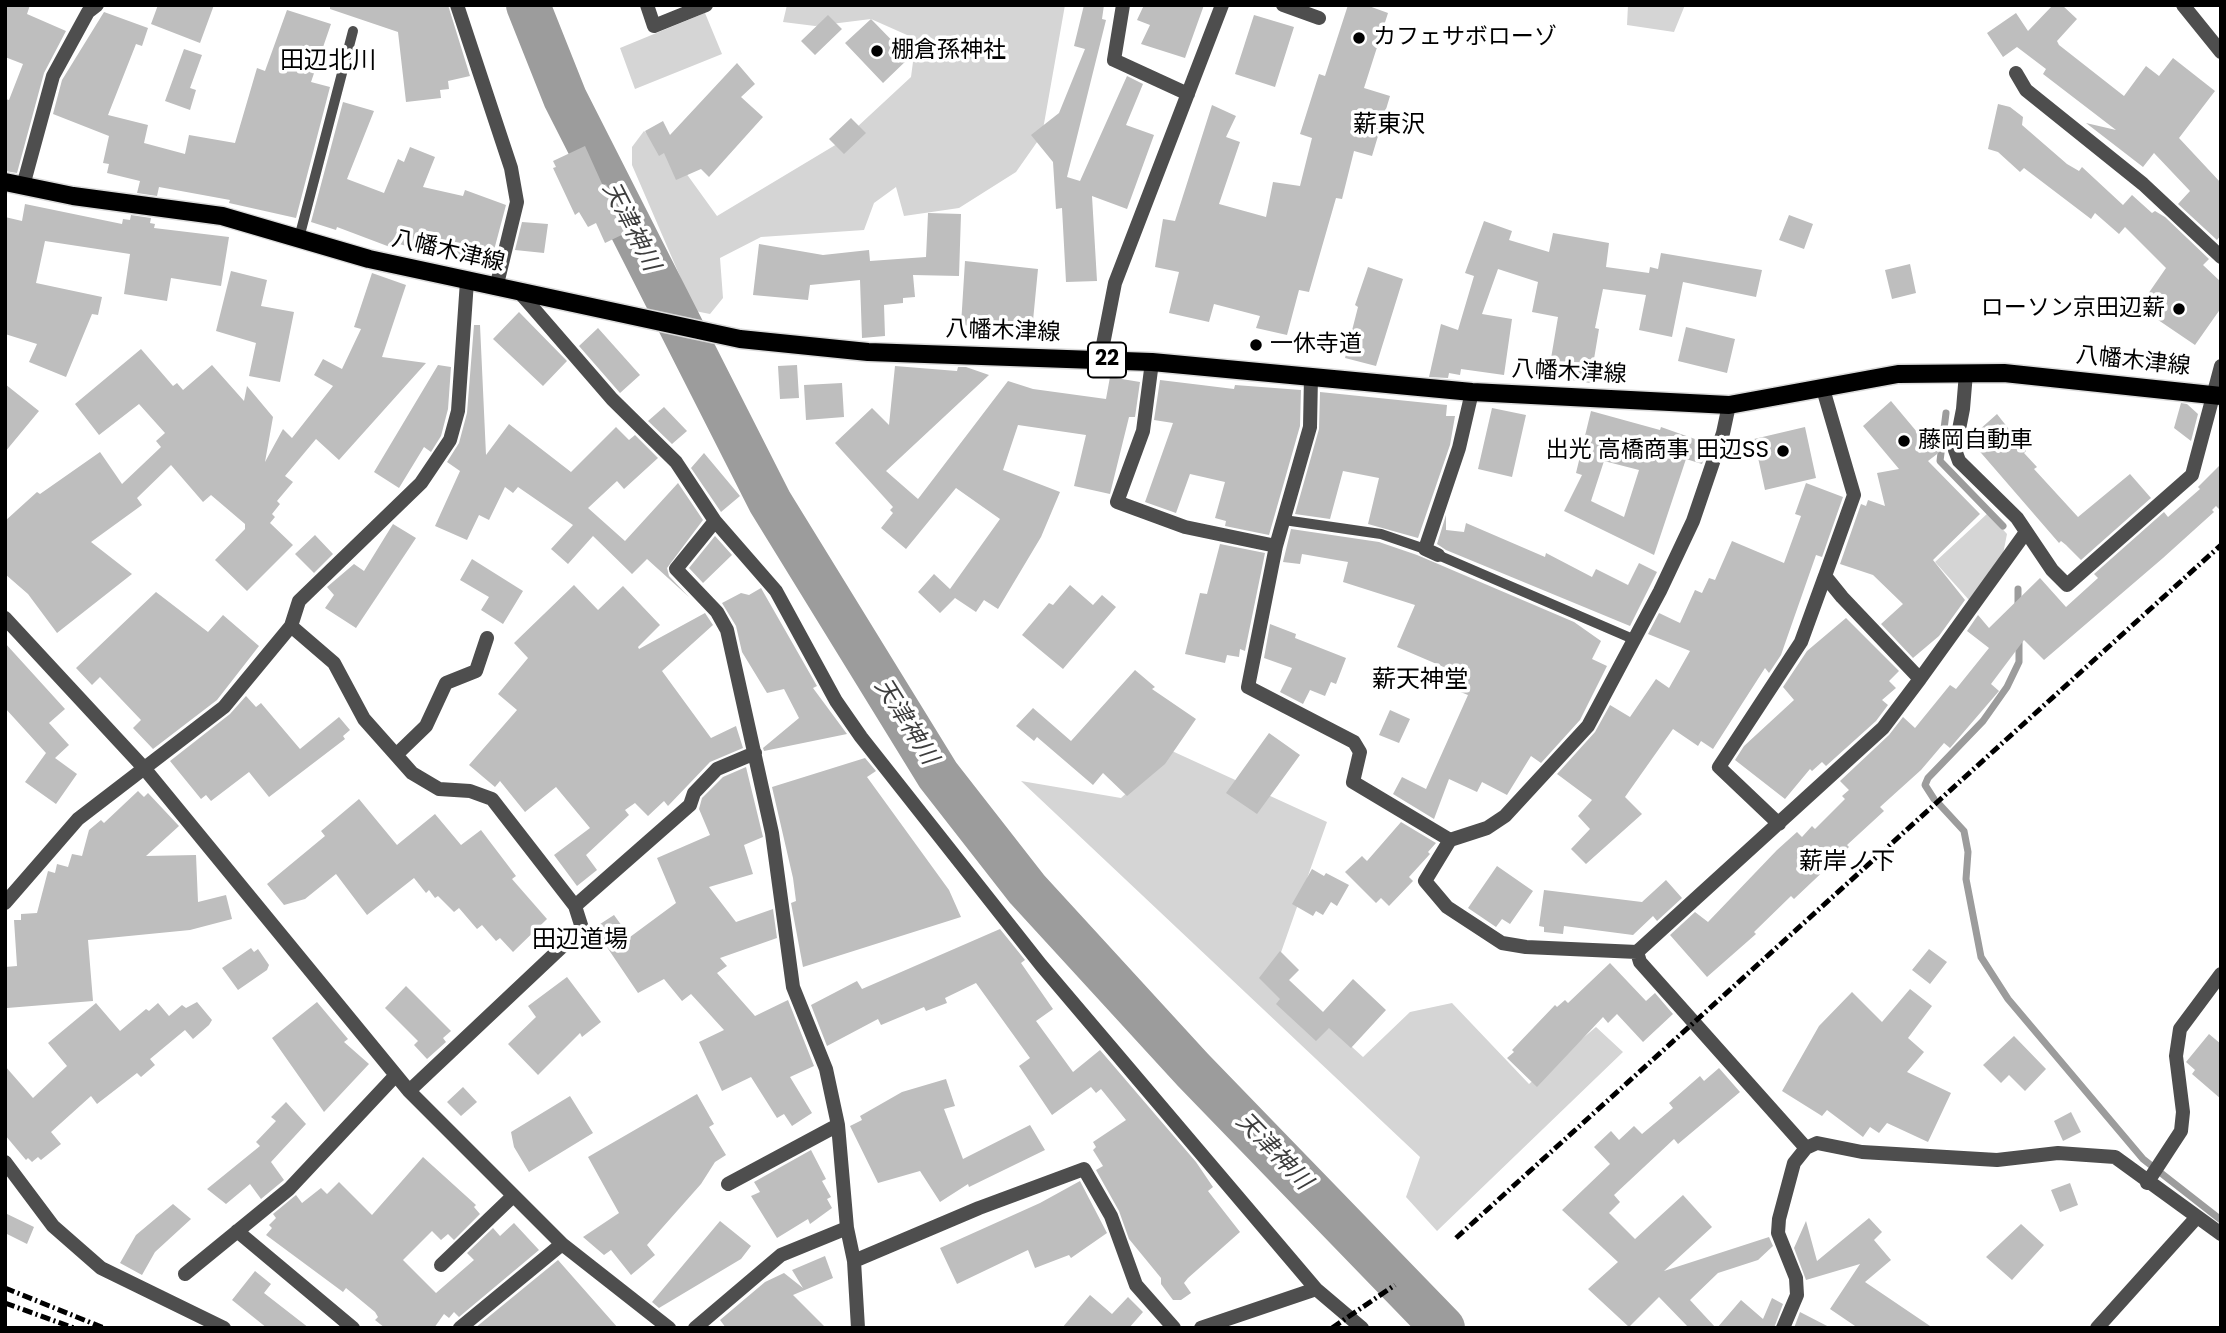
<!DOCTYPE html>
<meta charset="utf-8">
<style>
body{margin:0}
#map{position:relative;width:2226px;height:1333px;overflow:hidden;background:#fff;font-family:Poppins,sans-serif}
canvas{display:block}
.frame{position:absolute;inset:0;border:7px solid #000;pointer-events:none}
</style>
<div id="map">
<canvas width="2226" height="1333"></canvas>
<div class="frame"></div>
</div>
<script>
const c = document.querySelector('canvas').getContext('2d');
c.lineJoin = 'round';
function paint(path, color) {
  c.fillStyle = color;
  c.fill(path, 'evenodd');
}
function poly(rows) {
  const path = new Path2D();
  for (const r of rows) {
    path.moveTo(r[0], r[1]);
    for (let i = 2; i < r.length; i += 2) path.lineTo(r[i], r[i + 1]);
  }
  return path;
}
function stroke(path, color, width, dash) {
  c.strokeStyle = color;
  c.lineWidth = width;
  c.lineCap = dash ? 'butt' : 'round';
  c.setLineDash(dash || []);
  c.stroke(path);
}
function write(font, color, halo, rows, align = 'center') {
  c.font = font + ' Poppins,"Noto Sans JP",sans-serif';
  c.lineWidth = 7;
  c.setLineDash([]);
  c.textBaseline = 'middle';
  c.strokeStyle = halo;
  c.fillStyle = color;
  for (const [text, x, y, turn = 0] of rows) {
    c.save();
    c.translate(x, y);
    c.rotate((+turn || 0) * Math.PI / 180);
    c.textAlign = isNaN(turn) ? turn : align;
    if (halo) c.strokeText(text, 0, 0);
    c.fillText(text, 0, 0);
    c.restore();
  }
}
paint(poly([
 [787,5,1065,5,1042,135,1016,172,959,208,904,216,896,187,874,203,864,230,761,237,720,258,723,298,710,314,695,311,632,165,632,147,644,131,678,162,717,216,842,141,911,77,916,39,871,19,815,26,783,22],
 [1628,5,1685,5,1674,32,1627,25],
 [705,13,722,54,635,89,620,48],
 [1988,513,2007,534,2003,554,1969,600,1935,562],
 [1172,751,1327,822,1273,975,1363,1057,1410,1012,1452,1003,1529,1084,1596,1027,1623,1052,1437,1231,1406,1197,1420,1157,1021,781,1121,798]
]), '#d5d5d5');
stroke(poly([
 [1946,413,1940,461,2003,526],
 [2018,589,2018,609],
 [1934,799,1925,785,1928,778,1983,721,2007,687,2019,662,2019,639],
 [1940,805,1964,831,1968,852,1966,879,1981,957,2008,999,2143,1159,2221,1220]
]), '#9c9c9c', 7);
stroke(poly([
 [528,5,565,98,770,502,938,775,1027,889,1193,1070,1443,1328]
]), '#9c9c9c', 44);
paint(poly([
 [5,5,30,5,27,14,66,31,44,73,17,173,5,171,5,99,9,100,23,64,5,57],
 [158,5,214,5,200,43,151,24],
 [330,5,448,5,470,76,448,81,449,89,440,90,441,98,406,102,398,32,330,9],
 [1084,5,1104,5,1102,19,1106,20,1067,177,1080,181,1127,76,1143,84,1126,125,1154,135,1127,209,1092,196,1097,281,1066,282,1062,208,1056,209,1053,162,1031,135,1059,113,1085,49,1074,46],
 [1144,5,1204,5,1185,58,1141,44,1150,25,1137,20],
 [1348,5,1366,5,1388,13,1364,88,1390,96,1372,156,1354,151,1342,199,1336,198,1309,292,1299,290,1287,335,1256,328,1260,316,1214,304,1209,322,1169,313,1179,272,1155,267,1163,219,1175,221,1212,105,1236,116,1226,137,1240,142,1219,204,1266,217,1273,182,1300,186,1312,138,1300,134,1319,74,1325,76],
 [2053,5,2062,5,2077,19,2057,41,2059,45,2124,96,2146,66,2159,76,2173,58,2215,91,2179,138,2221,183,2221,235,2217,240,2178,204,2190,191,2154,153,2143,167,2086,123,2116,130,2043,74,2046,69,2017,47,2003,57,1987,33,2016,13,2028,31],
 [287,10,331,24,311,82,330,87,296,218,229,203,230,200,159,187,157,196,137,193,140,181,107,173,109,164,103,163,109,136,53,114,62,80,104,12,148,28,142,46,136,44,108,115,148,125,144,143,185,154,189,135,235,143,257,68,265,71],
 [828,15,842,29,815,55,801,41],
 [1254,15,1294,27,1275,87,1235,74],
 [871,19,909,58,883,83,845,43],
 [184,49,202,55,190,88,196,90,190,110,165,101],
 [737,63,755,84,741,97,763,117,709,177,701,169,676,180,664,153,659,156,645,131,663,121,670,135],
 [343,102,374,111,347,179,384,193,398,159,404,162,410,147,435,157,423,187,463,196,465,190,506,205,489,269,392,242,390,247,337,227,336,230,311,222],
 [1998,104,2010,107,2023,117,2022,125,2067,164,2079,171,2082,167,2123,205,2132,195,2152,213,2155,211,2165,217,2209,259,2203,265,2221,282,2221,308,2195,345,2139,307,2166,268,2125,227,2119,234,2095,213,2091,219,2024,168,2020,172,1998,152,1988,149],
 [851,118,866,133,844,154,829,139],
 [585,146,603,186,606,184,630,231,605,243,596,223,588,227,579,212,575,215,553,168,556,167,553,161],
 [25,204,122,224,123,219,130,220,131,215,151,218,150,223,155,224,154,228,229,237,221,286,171,278,167,301,124,294,130,254,45,241,36,283,102,297,98,315,92,314,66,377,29,362,37,344,5,334,5,217,22,221],
 [928,213,961,214,959,276,913,275,915,297,903,298,903,303,884,305,885,336,862,338,860,280,810,285,808,300,753,295,759,244,823,255,869,250,870,261,926,257],
 [1789,215,1813,224,1804,249,1779,240],
 [1484,221,1512,231,1509,240,1549,252,1553,233,1609,243,1606,267,1649,273,1650,267,1658,269,1661,253,1762,270,1756,297,1683,282,1672,337,1639,330,1646,295,1603,289,1595,328,1599,329,1590,383,1548,376,1558,317,1532,312,1538,282,1498,269,1482,314,1512,319,1504,375,1461,369,1460,375,1449,373,1448,378,1429,377,1441,324,1458,330,1474,276,1465,273],
 [522,222,548,224,544,253,515,250],
 [965,261,1038,269,1032,331,961,325],
 [1910,264,1916,293,1892,299,1885,270],
 [1368,267,1403,279,1376,366,1345,358,1358,307,1355,305],
 [231,271,267,280,261,306,294,312,280,382,249,376,256,343,216,331],
 [372,273,406,285,382,357,426,363,339,460,316,439,285,476,293,482,277,501,280,504,272,514,275,517,270,523,293,545,247,591,215,560,245,529,245,524,211,495,203,502,171,465,137,498,142,505,91,542,132,574,57,633,28,594,5,574,5,521,37,492,40,494,100,452,122,484,161,447,156,441,165,433,139,404,99,435,75,404,141,349,173,386,177,383,183,390,212,365,244,401,247,386,273,417,265,462,283,429,292,438,333,386,314,375,323,359,342,369,361,329,354,327],
 [519,312,567,361,543,386,493,339],
 [474,325,480,325,486,455,509,424,571,472,616,427,629,440,635,435,658,458,624,489,617,481,588,508,625,541,678,483,703,520,667,568,669,576,689,597,647,559,632,574,593,536,568,564,551,549,573,525,518,487,513,493,505,487,489,520,479,515,467,540,435,526,460,471,447,462,459,443,467,413],
 [1686,327,1735,339,1727,373,1678,361],
 [598,328,640,375,620,393,579,346],
 [438,365,451,367,448,409,441,436,431,452,424,447,399,488,374,472],
 [797,365,799,398,780,399,778,366],
 [895,366,957,371,958,367,966,367,989,375,886,471,918,499,1008,381,1033,389,1106,399,1110,377,1140,382,1135,417,1129,417,1110,494,1074,486,1086,435,1018,425,1003,470,1060,492,1041,537,998,609,984,600,976,612,955,598,940,613,918,592,934,574,950,589,1000,519,956,488,906,549,881,528,893,513,890,510,893,507,835,443,872,408,889,425],
 [1160,380,1234,389,1235,385,1301,390,1300,426,1269,535,1225,526,1226,521,1215,518,1225,482,1190,474,1176,513,1145,502,1173,423,1154,420],
 [842,383,844,417,806,420,804,385],
 [5,384,39,411,5,452],
 [1320,392,1447,405,1446,416,1455,416,1450,445,1418,538,1368,524,1379,478,1343,471,1330,519,1295,514,1319,429],
 [1891,401,1917,432,1921,428,1941,451,1928,461,1980,514,1933,560,1965,600,1939,636,1913,658,1881,624,1903,604,1873,575,1840,564,1861,504,1866,506,1868,500,1885,506,1877,473,1899,469,1863,426],
 [2181,403,2187,404,2198,414,2191,441,2174,428],
 [664,407,687,431,672,444,648,421],
 [1492,408,1526,415,1512,477,1478,469],
 [1591,411,1660,430,1661,427,1709,444,1702,464,1686,459,1654,555,1564,511,1582,475,1576,473],
 [1604,461,1639,470,1624,517,1591,501],
 [1997,414,2026,451,2024,453,2037,467,2034,469,2078,517,2130,474,2151,498,2081,560,2066,545,2061,541,2059,543,1969,439],
 [1805,427,1816,478,1765,490,1754,439],
 [704,453,740,496,721,512,691,468],
 [2221,464,2221,511,2216,506,2212,510,2214,512,2163,558,2044,660,2024,640,1991,684,1999,691,1950,748,1944,743,1921,770,1880,807,1884,811,1847,845,1849,847,1794,899,1791,896,1754,932,1756,934,1707,977,1670,935,1695,912,1708,922,1777,850,1797,832,1802,837,1812,826,1815,829,1845,799,1842,796,1849,790,1840,781,1889,735,1903,717,1915,728,1950,685,1956,689,1989,648,1967,631,1978,615,1989,628,2040,578,2066,607,2098,578,2094,574,2164,512,2168,517,2200,489,2198,487],
 [1806,483,1843,497,1822,557,1816,555,1781,655,1769,673,1765,668,1713,749,1701,741,1698,746,1673,729,1625,797,1642,814,1586,864,1571,849,1590,829,1578,816,1592,800,1557,774,1595,732,1610,705,1630,717,1656,679,1669,688,1690,651,1648,634,1659,613,1680,623,1695,590,1702,593,1709,578,1715,580,1732,541,1784,563,1801,516,1795,514],
 [1446,515,1446,530,1464,532,1466,523,1545,557,1546,553,1592,577,1596,569,1628,585,1639,563,1657,572,1630,626,1446,550,1437,544],
 [393,524,416,538,356,628,325,608,334,595,327,587,354,564,364,571],
 [1291,529,1379,542,1417,555,1574,622,1601,641,1592,659,1607,666,1580,720,1541,763,1531,756,1507,795,1482,782,1477,792,1449,779,1434,819,1393,794,1402,777,1426,789,1468,695,1458,691,1463,681,1444,673,1446,668,1397,647,1415,605,1343,582,1348,562,1302,554,1300,564,1283,562],
 [315,535,333,554,314,573,295,554],
 [715,536,732,555,703,583,689,568],
 [1220,544,1265,553,1245,651,1240,649,1239,657,1227,655,1225,663,1185,654,1200,593,1207,594],
 [472,559,523,591,503,624,481,610,489,597,460,580],
 [574,585,598,610,623,586,660,625,638,647,639,649,705,613,713,625,662,671,711,738,736,726,743,748,710,762,668,806,664,801,648,816,635,803,625,810,629,815,586,855,597,870,577,886,554,855,590,828,556,787,525,812,500,781,495,787,469,765,517,710,498,694,528,658,514,643],
 [1070,585,1093,605,1102,595,1116,607,1063,669,1022,635,1049,603,1053,605],
 [761,588,817,686,813,688,847,734,764,751,763,748,799,718,784,689,767,693,742,652,736,626,722,603,741,593,749,595],
 [156,592,208,632,223,615,259,646,217,700,153,749,133,728,141,720,100,677,92,685,76,668],
 [1846,618,1899,671,1889,681,1896,688,1882,700,1888,705,1876,721,1826,766,1822,762,1812,771,1810,769,1785,799,1735,760,1744,746,1794,700,1783,687,1807,651],
 [1270,624,1296,634,1295,638,1346,658,1336,684,1331,682,1325,696,1310,690,1303,704,1280,692,1292,668,1264,658],
 [5,643,65,709,49,723,69,745,55,758,77,774,56,804,25,782,46,753,5,708],
 [1135,670,1155,687,1152,689,1196,719,1165,764,1127,796,1103,773,1093,785,1037,737,1034,741,1016,726,1033,708,1071,741],
 [246,696,256,707,261,703,300,749,339,717,350,730,343,736,345,739,269,797,249,772,211,801,206,795,201,799,170,761,230,714],
 [1390,710,1410,719,1399,743,1379,735],
 [1269,733,1300,755,1257,814,1226,793],
 [865,758,876,771,867,777,949,890,961,917,803,967,791,903,796,901,793,878,772,787],
 [746,767,763,837,744,845,753,874,709,887,736,922,773,909,777,938,720,958,727,966,717,973,755,1016,788,1000,814,1066,790,1077,812,1113,792,1126,784,1114,777,1118,751,1077,722,1091,699,1042,724,1030,691,994,682,1001,664,979,638,993,594,928,614,915,630,937,676,903,657,858,710,835,699,809,702,798,723,777],
 [138,791,144,797,148,793,179,826,146,856,196,855,198,902,226,895,232,919,190,930,88,940,93,1001,7,1008,5,967,17,966,14,920,21,920,21,914,37,913,48,871,55,873,57,864,68,867,72,854,82,856,89,830,101,820,104,823],
 [359,799,397,845,435,814,461,845,481,830,516,876,512,879,547,919,513,952,500,938,496,941,482,925,477,929,459,908,454,912,438,896,435,898,429,890,426,893,414,878,367,915,336,874,305,899,284,905,267,884,325,836,321,831],
 [1401,822,1436,843,1428,852,1430,854,1409,877,1413,881,1389,906,1381,898,1376,903,1345,872,1362,856,1367,861],
 [1497,866,1533,891,1510,924,1502,919,1496,927,1468,908],
 [1312,869,1324,876,1326,873,1349,885,1337,906,1331,902,1323,915,1316,911,1313,916,1292,904],
 [1666,880,1682,898,1657,921,1653,916,1633,935,1564,926,1563,934,1544,932,1544,927,1539,926,1544,890,1642,902],
 [1000,929,1025,960,1021,963,1053,1009,1036,1021,1073,1072,1100,1050,1196,1162,1213,1187,1208,1191,1240,1232,1188,1278,1184,1283,1191,1293,1181,1300,1173,1300,1161,1284,1161,1278,1129,1239,1119,1211,1096,1170,1103,1166,1093,1150,1096,1147,1093,1142,1126,1120,1101,1089,1096,1093,1091,1087,1052,1115,1019,1066,1030,1058,976,983,945,998,947,1003,926,1011,924,1007,881,1025,878,1019,827,1046,811,1005,857,981,862,989],
 [251,948,254,952,258,949,269,965,267,970,238,990,222,968],
 [1929,949,1947,962,1930,984,1912,970],
 [1280,951,1299,970,1289,980,1323,1012,1353,979,1386,1010,1351,1048,1329,1028,1316,1041,1276,1004,1280,999,1259,978],
 [1610,963,1646,1001,1655,993,1673,1014,1643,1042,1617,1014,1608,1023,1603,1017,1537,1087,1507,1058,1514,1052,1512,1050,1555,1005,1557,1007,1565,1000,1568,1003],
 [567,977,601,1022,582,1037,580,1033,538,1075,508,1044,536,1017,528,1006],
 [406,986,451,1031,443,1038,446,1042,427,1059,414,1045,418,1041,385,1008],
 [1910,989,1932,1006,1908,1038,1924,1052,1907,1072,1951,1093,1928,1142,1887,1123,1879,1133,1870,1127,1863,1137,1827,1110,1822,1116,1782,1091,1819,1026,1852,992,1882,1022],
 [197,1002,212,1020,209,1025,193,1039,185,1030,150,1059,155,1065,141,1077,137,1073,97,1104,91,1096,51,1132,61,1144,41,1160,38,1157,32,1162,28,1158,26,1160,5,1135,5,1066,33,1098,67,1066,48,1043,96,1003,120,1031,146,1009,149,1011,158,1003,169,1016,182,1005,186,1008],
 [317,1002,348,1039,344,1042,369,1064,324,1112,272,1038],
 [2209,1034,2221,1044,2221,1099,2192,1074,2195,1070,2186,1062],
 [2014,1036,2046,1069,2025,1091,2009,1075,2001,1083,1983,1065],
 [1719,1068,1740,1092,1678,1144,1674,1139,1614,1195,1620,1202,1609,1213,1635,1239,1683,1195,1712,1227,1664,1271,1769,1237,1773,1246,1758,1260,1718,1273,1690,1300,1716,1328,1689,1328,1659,1297,1629,1327,1588,1289,1618,1262,1562,1210,1610,1164,1594,1147,1611,1131,1619,1140,1634,1126,1642,1134,1673,1108,1669,1103,1700,1076,1704,1081],
 [946,1079,955,1106,944,1109,963,1159,1030,1125,1045,1150,969,1187,968,1184,940,1202,920,1171,878,1183,850,1126,862,1120,860,1116,902,1092],
 [463,1087,477,1102,461,1116,447,1102],
 [697,1094,714,1124,709,1127,726,1155,715,1162,701,1184,647,1245,655,1255,631,1275,611,1250,604,1255,583,1237,619,1213,588,1157],
 [570,1096,593,1133,529,1172,514,1147,511,1132],
 [286,1102,306,1124,271,1162,284,1180,261,1199,250,1184,226,1204,207,1189,260,1146,256,1142,276,1121,271,1117],
 [2071,1112,2081,1132,2063,1141,2054,1121],
 [811,1150,826,1179,822,1181,831,1197,827,1199,832,1208,810,1224,808,1219,777,1238,751,1196,760,1192,754,1182],
 [423,1157,476,1205,474,1207,480,1214,454,1240,448,1234,441,1240,432,1231,403,1260,436,1293,474,1260,467,1253,493,1228,500,1236,514,1223,539,1250,459,1317,454,1312,449,1318,444,1314,434,1328,385,1328,375,1320,378,1317,375,1312,346,1288,343,1292,266,1235,272,1228,269,1225,276,1218,273,1214,296,1195,302,1203,321,1188,327,1194,339,1182,372,1215],
 [1080,1181,1107,1233,1071,1258,1069,1255,1035,1268,1028,1250,957,1284,940,1248,1040,1203],
 [2070,1183,2078,1205,2060,1212,2051,1190],
 [173,1204,191,1219,155,1252,142,1275,120,1263,136,1235],
 [5,1213,34,1227,27,1244,5,1233],
 [1869,1218,1882,1232,1874,1240,1891,1260,1865,1282,1933,1328,1858,1328,1830,1309,1860,1264,1806,1280,1794,1248,1806,1221,1817,1261],
 [720,1221,751,1246,741,1259,659,1308,652,1302],
 [2021,1224,2044,1245,2012,1280,1986,1257],
 [825,1256,833,1278,793,1295,826,1328,726,1328,720,1320,765,1282,784,1273,803,1288,792,1270],
 [558,1260,618,1328,475,1328],
 [255,1271,271,1284,264,1293,309,1328,267,1328,232,1300],
 [1090,1295,1112,1314,1128,1297,1143,1312,1129,1328,1062,1328],
 [1772,1298,1783,1304,1774,1328,1717,1328,1741,1300,1763,1319],
 [1800,1312,1831,1328,1794,1328]
]), '#bebebe');
const primary = poly([
 [5,182,73,196,222,216,369,259,740,339,868,352,1152,362,1472,392,1729,405,1898,374,2004,373,2221,396]
]);
stroke(primary, '#dbdbdb', 21);
stroke(poly([
 [299,238,353,31],
 [1284,520,1381,534,1425,549],
 [1438,555,1633,639]
]), '#4e4e4e', 10);
stroke(poly([
 [457,5,511,168,517,202,496,288],
 [647,5,654,26,706,5],
 [1123,5,1114,60,1188,94],
 [1283,5,1319,18],
 [2183,5,2221,52],
 [2016,73,2026,90,2143,184,2221,257],
 [23,186,53,76,88,12,97,5],
 [521,294,612,399,676,462,715,521,776,591,836,701,861,737,1041,965,1316,1289,1362,1328],
 [1100,360,1115,283,1222,5],
 [1152,362,1143,431,1117,502,1185,527,1276,546],
 [1966,373,1963,409,1955,450,1959,461,2017,518,2052,570,2067,585,2192,475,2221,366],
 [1311,376,1310,427,1276,546,1248,687,1354,742,1360,752,1353,782,1450,840],
 [1729,405,1723,433,1693,521,1660,591,1588,726,1505,816,1487,828,1450,840,1425,881,1447,907,1502,943,1526,947,1637,952,1883,728,1920,679,1842,597,1825,576,1854,495,1823,389],
 [715,521,676,569,717,612,727,630,772,833,793,987,826,1069,838,1125,847,1228,854,1261,858,1328],
 [1438,555,1425,549,1459,448,1472,392],
 [5,618,144,768,409,1091,562,1244,669,1328],
 [291,626,334,663,364,719,412,773,439,789,470,791,492,799,575,906,582,928,409,1091],
 [1920,679,2026,532],
 [396,755,426,726,446,683,476,671,487,638],
 [1779,824,1719,767,1801,642,1825,576],
 [5,903,78,819,224,707,291,626,299,601,421,483,450,440,458,411,467,281],
 [575,906,690,805,694,793,717,769,755,753],
 [1637,952,1640,962,1806,1148],
 [5,1162,53,1226,101,1268,224,1328],
 [2147,1183,2181,1131,2183,1112,2176,1056,2180,1029,2221,974],
 [728,1184,838,1125],
 [237,1231,353,1328],
 [854,1261,979,1208,1084,1169,1111,1216,1136,1285,1174,1328],
 [441,1265,512,1197],
 [185,1274,289,1189,396,1075],
 [460,1328,562,1244],
 [695,1328,781,1255,847,1228],
 [1201,1328,1316,1289],
 [1783,1328,1797,1295,1796,1278,1778,1233,1779,1219,1794,1163,1806,1148,1817,1143,1862,1152,1997,1160,2058,1153,2115,1157,2221,1234],
 [2097,1328,2197,1217]
]), '#4e4e4e', 14);
stroke(primary, '#000', 18);
stroke(poly([
 [1456,1238,2221,545],
 [5,1288,104,1328],
 [5,1303,74,1328],
 [1332,1328,1395,1285]
]), '#000', 5, [10, 3.5, 2, 3.5]);
for (const [x, y, r, color] of [
 [1359,38,7,"#000"],
 [877,51,7,"#000"],
 [2179,309,7,"#000"],
 [1256,345,7,"#000"],
 [1904,441,7,"#000"],
 [1783,451,7,"#000"]
]) {
  const dot = new Path2D();
  dot.arc(x, y, r, 0, 2 * Math.PI);
  c.fillStyle = color;
  c.fill(dot);
  stroke(dot, '#fff', 2.5);
}
for (const [x, y, w] of [
 [1107,360,38]
]) {
  const box = new Path2D();
  box.roundRect(x - w / 2, y - 17.5, w, 35, 5);
  c.fillStyle = '#fff';
  c.fill(box);
  stroke(box, '#000', 2);
}
write('bold 21px', '#000', null, [
 ["22",1107,360]
]);
write('23px', '#000', '#fff', [
 ["カフェサボローゾ",1373,38],
 ["棚倉孫神社",891,51],
 ["ローソン京田辺薪",2165,309,"right"],
 ["一休寺道",1270,345],
 ["藤岡自動車",1918,441],
 ["出光 高橋商事 田辺SS",1769,451,"right"]
], 'left');
write('23px', '#000', '#fff', [
 ["八幡木津線",448,252,13],
 ["八幡木津線",1003,332,2],
 ["八幡木津線",2133,362,6],
 ["八幡木津線",1569,373,3]
]);
write('24px', '#000', '#fff', [
 ["田辺北川",328,62],
 ["薪東沢",1389,126],
 ["薪天神堂",1420,681],
 ["薪岸ノ下",1847,863],
 ["田辺道場",580,941]
]);
write('italic 24px', '#3d3d3d', '#fff', [
 ["天津神川",630,227,63],
 ["天津神川",905,722,58],
 ["天津神川",1273,1152,46]
]);
</script>
